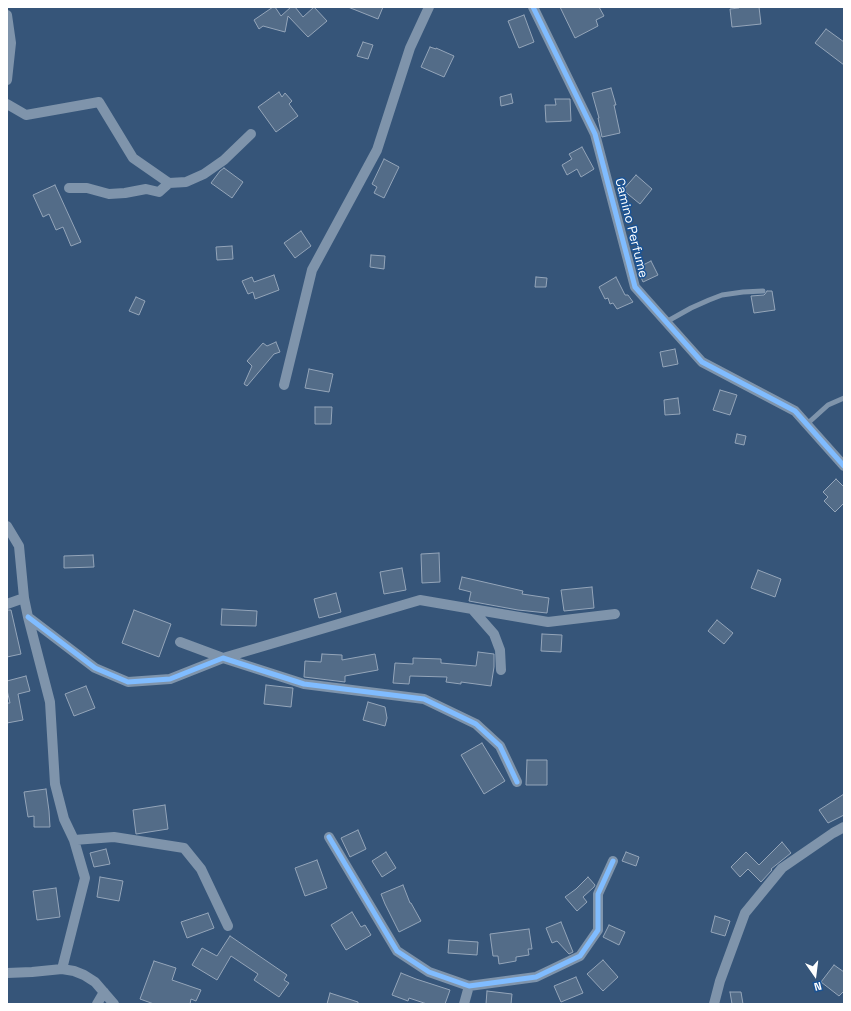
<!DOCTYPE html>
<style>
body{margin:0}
#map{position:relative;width:851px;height:1011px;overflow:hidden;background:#365579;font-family:"Space Grotesk",sans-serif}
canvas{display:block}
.frame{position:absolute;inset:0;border:8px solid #fff;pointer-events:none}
.north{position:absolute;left:795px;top:955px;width:40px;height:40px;-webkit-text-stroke:3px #1a5395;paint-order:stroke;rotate:166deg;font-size:11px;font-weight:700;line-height:16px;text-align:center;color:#fff}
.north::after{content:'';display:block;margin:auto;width:14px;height:18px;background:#fff;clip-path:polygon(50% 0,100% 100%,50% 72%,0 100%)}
</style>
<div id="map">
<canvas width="851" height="1011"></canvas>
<div class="frame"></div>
<div class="north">N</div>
</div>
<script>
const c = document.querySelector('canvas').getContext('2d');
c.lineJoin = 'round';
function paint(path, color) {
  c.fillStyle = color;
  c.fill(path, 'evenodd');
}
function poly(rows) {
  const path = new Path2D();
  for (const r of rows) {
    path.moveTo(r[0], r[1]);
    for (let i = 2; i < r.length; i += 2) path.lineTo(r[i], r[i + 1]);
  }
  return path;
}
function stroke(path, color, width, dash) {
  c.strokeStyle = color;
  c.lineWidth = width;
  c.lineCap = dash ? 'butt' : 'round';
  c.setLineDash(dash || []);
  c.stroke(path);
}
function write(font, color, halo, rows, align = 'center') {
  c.font = font + ' "Space Grotesk",sans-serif';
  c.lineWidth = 3;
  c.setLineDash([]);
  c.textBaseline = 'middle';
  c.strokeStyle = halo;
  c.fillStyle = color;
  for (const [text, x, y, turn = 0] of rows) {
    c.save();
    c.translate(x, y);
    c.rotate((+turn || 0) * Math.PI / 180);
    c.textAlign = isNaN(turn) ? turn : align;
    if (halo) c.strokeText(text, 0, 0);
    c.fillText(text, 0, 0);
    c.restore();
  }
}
const building = poly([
 [273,7,275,7,281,16,291,7,295,7,303,17,314,7,327,21,308,37,288,16,285,32,263,26,259,29,254,20,273,7],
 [348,7,383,7,378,19,348,7],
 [560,7,599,7,604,16,596,20,598,26,575,38,560,7],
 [739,7,759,7,761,24,732,27,730,9,739,8,739,7],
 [524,15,534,42,519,48,508,21,524,15],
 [826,29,844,42,844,65,815,43,826,29],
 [363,42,373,45,368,59,357,56,363,42],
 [430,47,436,49,436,48,454,56,444,77,421,67,430,47],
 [611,88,616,105,614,105,620,133,602,137,598,118,599,118,592,93,611,88],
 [279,92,282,97,285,93,292,101,289,104,298,116,276,132,258,107,279,92],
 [511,94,513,103,501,106,500,97,511,94],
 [555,99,570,99,571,121,546,122,545,105,556,105,555,99],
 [582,147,594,169,581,177,577,169,567,175,562,165,572,159,569,154,582,147],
 [384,159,399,167,384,198,374,193,377,187,372,184,384,159],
 [224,168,243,182,232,198,211,183,220,171,224,168],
 [636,175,652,189,640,204,623,190,636,175],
 [55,185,81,242,71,246,63,227,56,230,49,214,43,217,33,195,55,185],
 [301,231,311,246,295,258,284,243,301,231],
 [232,246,233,259,217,260,216,247,232,246],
 [371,255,385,256,384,269,370,267,371,255],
 [651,261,658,275,643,282,637,268,651,261],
 [274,275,279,290,255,299,253,292,248,294,242,281,252,277,254,282,274,275],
 [536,277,547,278,546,287,535,287,536,277],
 [616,277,625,295,628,295,633,302,617,309,613,303,610,304,608,298,605,299,599,287,616,277],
 [767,291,772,291,775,310,754,313,751,296,764,295,765,294,767,291],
 [136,297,145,301,139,315,129,311,136,297],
 [276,342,280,352,274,354,247,386,244,384,252,366,247,361,263,343,267,346,276,342],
 [675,349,678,364,663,367,660,352,675,349],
 [309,369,333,374,329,392,305,388,309,369],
 [720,390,737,395,730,415,713,410,720,390],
 [678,398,680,414,665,415,664,400,678,398],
 [315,407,332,407,331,424,315,424,315,407],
 [737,434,746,436,744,445,735,443,737,434],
 [836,479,844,487,844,503,835,512,824,501,828,497,823,492,836,479],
 [439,553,440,582,422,583,421,554,439,553],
 [93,555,94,567,64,568,64,556,93,555],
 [402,568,406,590,384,594,380,572,402,568],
 [758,570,781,579,775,597,751,588,758,570],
 [462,577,523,591,522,594,549,598,547,613,518,610,469,601,471,592,459,589,462,577],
 [592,587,594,608,564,611,561,590,592,587],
 [336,593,341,612,319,618,314,599,336,593],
 [222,609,257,611,256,626,221,625,222,609],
 [7,610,11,610,21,654,7,657,7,610],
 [134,610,171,624,159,657,122,643,134,610],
 [717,620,733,633,724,644,708,631,717,620],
 [542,634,562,635,561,652,541,651,542,634],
 [478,652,494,654,494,667,491,686,461,682,461,684,446,682,447,677,410,676,409,684,393,683,395,663,413,664,413,658,441,659,441,663,476,666,478,652],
 [322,654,342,655,342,660,375,654,378,670,345,676,345,682,304,677,305,661,321,662,322,654],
 [26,676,30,691,18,694,23,720,7,723,7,703,10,703,7,690,7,681,26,676],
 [266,685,293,688,291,707,264,704,266,685],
 [86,686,95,708,74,716,65,694,86,686],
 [368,702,385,707,387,718,385,726,363,720,368,702],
 [482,743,505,781,484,794,461,755,482,743],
 [527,760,547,760,547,785,526,785,527,760],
 [46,789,49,811,50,827,34,827,34,816,28,817,24,792,46,789],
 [844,794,844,815,828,823,819,810,844,794],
 [165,805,168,829,136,834,133,810,165,805],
 [358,830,366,849,350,857,341,838,358,830],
 [782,842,791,853,771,869,772,870,761,882,748,869,740,877,731,867,746,852,759,865,782,842],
 [106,849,110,864,94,867,90,853,106,849],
 [386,852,396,868,382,877,372,861,386,852],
 [626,852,639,857,636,866,622,861,626,852],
 [317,860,327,888,305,896,295,868,317,860],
 [100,877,123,881,119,901,97,897,100,877],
 [588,877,595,885,594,887,583,897,587,902,577,911,565,897,576,889,588,877],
 [403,885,410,903,411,903,421,921,399,932,385,904,381,894,403,885],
 [56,888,60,917,37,920,33,891,56,888],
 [352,912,361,927,365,925,371,935,346,950,331,925,352,912],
 [208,913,214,928,187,938,181,922,208,913],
 [715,916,730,921,725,936,711,932,715,916],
 [561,922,573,952,569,954,557,941,552,943,546,928,561,922],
 [609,925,625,932,619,945,603,937,609,925],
 [529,929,532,949,528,949,529,955,516,957,516,961,499,964,498,956,493,956,490,934,529,929],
 [230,936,287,975,284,980,289,983,279,997,254,980,258,974,231,956,217,980,192,965,202,948,217,956,230,936],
 [449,940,478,942,477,955,448,953,449,940],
 [603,960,618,977,603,991,587,974,603,960],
 [154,961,176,968,172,980,201,990,196,1001,191,999,190,1004,154,1004,140,999,154,961],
 [834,965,844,972,844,991,839,996,821,982,834,965],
 [401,973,416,979,450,990,445,1004,427,1004,409,998,408,1001,392,995,401,973],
 [576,977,583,993,561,1002,554,986,576,977],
 [487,991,512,994,511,1004,486,1004,487,991],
 [730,992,741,992,743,1004,732,1004,730,992],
 [330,993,358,1002,358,1004,327,1004,330,993]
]);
paint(building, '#536c88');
stroke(building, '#94a5b9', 1);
stroke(poly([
 [666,322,691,308,709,300,722,295,743,292,763,291],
 [807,424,828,405,844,398]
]), '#7f94ab', 5);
stroke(poly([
 [533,7,595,134,635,287,702,362,795,411,844,466],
 [7,15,11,43,7,80],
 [7,104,26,115,99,102,133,158,169,183,186,182,204,174,224,160,251,134],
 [69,188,87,188,109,194,125,193,146,189,159,192,169,183],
 [284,385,312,270,377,150,410,48,429,7],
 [7,526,19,546,24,598,28,617,50,702,55,784,64,819,74,840,85,878,62,969],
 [7,604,24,598],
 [472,609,494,634,500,650,501,670],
 [28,617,95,668,128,682,170,679,223,658,304,684,424,699,476,724,500,746,517,782],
 [180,642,223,658,420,600,548,622,615,614],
 [329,837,397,951,429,972,469,986,536,977,580,956,598,930,598,894,613,861],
 [74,840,114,837,184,848,201,869,228,926],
 [7,973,32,972,62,969,74,971,84,975,95,982,114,1004],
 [97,1004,104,992],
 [464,1004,469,986],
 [714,1004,720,981,745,913,782,868,833,833,844,827]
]), '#7f94ab', 10);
stroke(poly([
 [533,7,595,134,635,287,702,362,795,411,844,466],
 [28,617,95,668,128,682,170,679,223,658,304,684,424,699,476,724,500,746,517,782],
 [329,837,397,951,429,972,469,986,536,977,580,956,598,930,598,894,613,861]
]), '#80bcff', 5);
write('13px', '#fff', '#1a5395', [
 ["Camino Perfume",631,228,76]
]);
</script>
